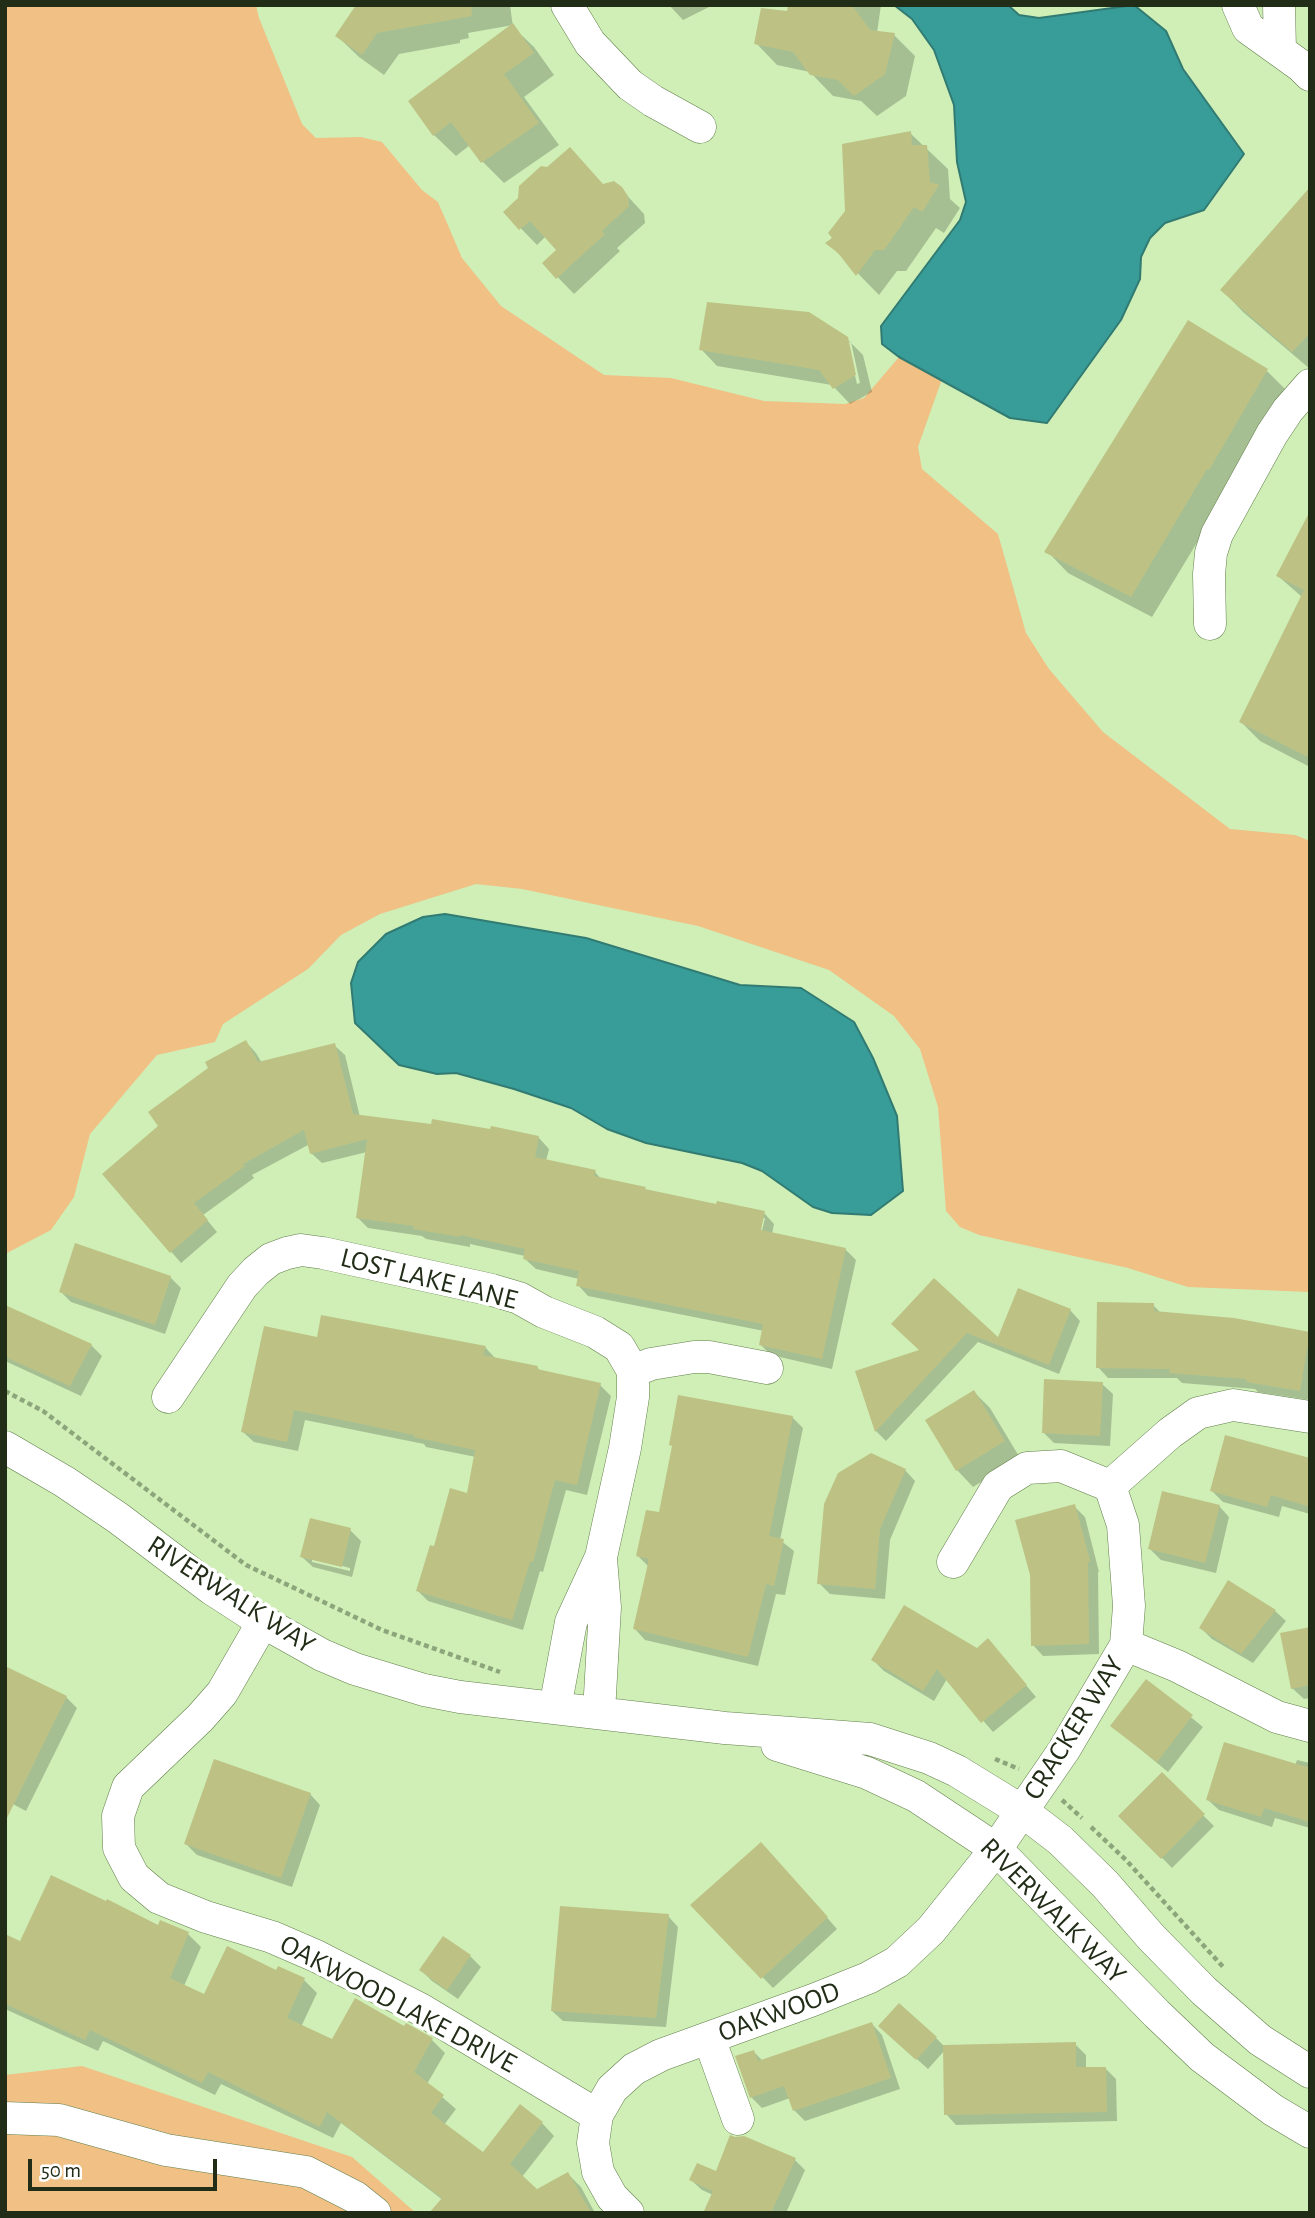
<!DOCTYPE html>
<style>
body{margin:0}
#map{position:relative;width:1315px;height:2218px;overflow:hidden;background:#cfefb7;font-family:"Alegreya Sans",sans-serif}
canvas{display:block}
.frame{position:absolute;inset:0;border:7px solid #222d18;pointer-events:none}
.scale{position:absolute;left:28px;top:2159px;width:189px;height:32px;box-sizing:border-box;border:4px solid #222d18;border-top:0;padding-left:9px;font-size:21px;line-height:24px;white-space:nowrap;color:#222d18;-webkit-text-stroke:5px #fff;paint-order:stroke}
</style>
<div id="map">
<canvas width="1315" height="2218"></canvas>
<div class="frame"></div>
<div class="scale">50 m</div>
</div>
<script>
const c = document.querySelector('canvas').getContext('2d');
c.lineJoin = 'round';
function paint(path, color) {
  c.fillStyle = color;
  c.fill(path, 'evenodd');
}
function poly(rows) {
  const path = new Path2D();
  for (const r of rows) {
    path.moveTo(r[0], r[1]);
    for (let i = 2; i < r.length; i += 2) path.lineTo(r[i], r[i + 1]);
  }
  return path;
}
function stroke(path, color, width, dash) {
  c.strokeStyle = color;
  c.lineWidth = width;
  c.lineCap = dash ? 'butt' : 'round';
  c.setLineDash(dash || []);
  c.stroke(path);
}
function write(font, color, halo, rows, align = 'center') {
  c.font = font + ' "Alegreya Sans",sans-serif';
  c.lineWidth = 7;
  c.setLineDash([]);
  c.textBaseline = 'middle';
  c.strokeStyle = halo;
  c.fillStyle = color;
  for (const [text, x, y, turn = 0] of rows) {
    c.save();
    c.translate(x, y);
    c.rotate((+turn || 0) * Math.PI / 180);
    c.textAlign = isNaN(turn) ? turn : align;
    if (halo) c.strokeText(text, 0, 0);
    c.fillText(text, 0, 0);
    c.restore();
  }
}
paint(poly([
 [5,5,256,5,259,18,302,124,316,138,361,137,382,142,422,190,438,202,462,258,501,306,604,375,671,378,764,401,845,404,864,398,899,357,942,379,918,447,922,469,998,534,1026,633,1049,669,1103,732,1230,829,1295,835,1310,841,1310,1292,1188,1287,1128,1268,979,1235,960,1227,946,1211,938,1107,920,1049,894,1016,829,970,698,926,522,889,476,884,380,914,341,935,308,969,223,1024,215,1042,157,1055,90,1134,74,1197,51,1230,5,1254],
 [82,2066,352,2157,416,2213,5,2213,5,2075]
]), '#f0c085');
const water = poly([
 [894,5,1008,5,1019,15,1039,18,1134,5,1166,31,1183,69,1244,154,1204,210,1165,223,1150,238,1141,257,1140,279,1121,320,1047,423,1010,418,899,357,882,344,881,326,960,220,966,202,957,162,954,105,934,50,912,19,894,5],
 [445,914,586,938,740,985,801,988,854,1022,873,1058,897,1116,903,1191,871,1215,832,1213,813,1207,762,1171,742,1163,646,1143,607,1129,571,1108,514,1089,456,1073,437,1074,399,1065,355,1023,351,983,358,962,386,934,423,917,445,914]
]);
paint(water, '#389c98');
stroke(water, '#317b72', 2);
paint(poly([
 [356,5,510,5,513,27,534,47,554,75,524,97,559,145,504,183,482,161,470,145,456,156,434,135,513,25,468,33,469,38,460,40,460,43,399,54,384,75,359,57,337,36,356,8],
 [669,5,713,5,683,20],
 [790,5,881,5,877,33,894,35,915,56,906,96,877,116,861,101,833,96,810,72,777,65,756,43,788,13],
 [910,133,948,169,950,199,960,208,944,233,936,228,906,271,897,271,879,295,828,243],
 [604,185,621,189,644,214,645,223,617,248,620,251,574,294,544,263,559,250,546,236,537,245,505,212],
 [1310,209,1310,369,1243,312,1222,290],
 [846,338,863,355,872,392,850,404,832,385,717,366,701,349],
 [847,342,851,342,860,383,857,384],
 [1267,371,1288,392,1152,617,1068,573,1047,551],
 [1310,515,1310,767,1260,741,1241,722,1302,597,1278,576],
 [246,1042,256,1053,262,1063,334,1045,345,1055,360,1117,539,1138,549,1149,546,1161,595,1172,602,1180,645,1189,648,1192,764,1213,774,1224,772,1234,846,1250,856,1260,832,1369,771,1355,761,1345,764,1331,588,1296,578,1285,579,1279,536,1269,525,1259,525,1256,470,1244,470,1247,426,1239,422,1236,368,1228,358,1218,367,1152,322,1163,311,1153,309,1145,308,1145,252,1175,254,1178,203,1215,217,1232,181,1263,105,1175,161,1127],
 [761,1218,765,1218,760,1239],
 [170,1277,181,1288,165,1334,71,1302,61,1292],
 [934,1280,999,1340,1070,1310,1080,1321,1059,1374,978,1342,886,1441,876,1431,857,1372,921,1351],
 [1153,1305,1162,1314,1233,1319,1310,1334,1310,1400,1258,1392,1255,1389,1182,1383,1177,1378,1108,1378,1098,1367],
 [5,1313,91,1345,102,1356,81,1396,5,1361],
 [318,1339,485,1347,495,1358,537,1367,541,1372,600,1385,611,1396,587,1495,566,1490,543,1572,540,1571,523,1630,428,1601,418,1591,435,1548,468,1495,476,1457,426,1447,424,1444,305,1420,298,1451,254,1442,243,1432],
 [1102,1384,1113,1394,1110,1446,1054,1443,1044,1433],
 [974,1392,990,1408,1020,1458,973,1487,957,1470,927,1421],
 [792,1417,803,1428,780,1540,794,1551,785,1595,776,1594,758,1666,645,1640,635,1629,649,1567,638,1556,660,1514],
 [1310,1460,1310,1514,1282,1506,1279,1517,1223,1502,1212,1491],
 [905,1470,915,1481,890,1540,885,1599,830,1594,819,1583],
 [1074,1506,1085,1517,1099,1572,1098,1572,1099,1654,1043,1656,1033,1645],
 [1219,1506,1229,1517,1216,1573,1161,1560,1150,1549],
 [350,1530,361,1541,352,1577,313,1567,302,1557],
 [312,1558,350,1568,350,1571,312,1562],
 [1275,1611,1286,1621,1253,1663,1212,1639,1201,1628],
 [1310,1629,1310,1698,1304,1699,1292,1688],
 [988,1640,1036,1697,993,1732,947,1679,934,1701,884,1671,873,1660,977,1650],
 [1146,1681,1203,1727,1168,1772,1112,1726],
 [66,1697,77,1708,26,1811,5,1800],
 [1297,1760,1310,1763,1310,1828,1275,1818,1272,1827,1219,1810,1208,1800,1295,1766],
 [1162,1775,1214,1826,1172,1868,1121,1816],
 [310,1794,320,1805,292,1887,197,1855,186,1844],
 [772,1855,837,1929,773,1988,693,1905],
 [668,1916,678,1927,666,2027,563,2021,552,2011],
 [159,1927,188,1934,201,1947,184,1986,205,1996,277,1972,304,1980,317,1993,301,2027,332,2042,405,2028,407,2025,432,2040,445,2053,427,2084,456,2109,444,2125,484,2154,542,2123,554,2136,522,2177,537,2191,568,2174,581,2187,595,2213,446,2213,443,2200,341,2123,333,2138,221,2084,215,2095,103,2041,98,2051,5,2009,5,1947],
 [444,1938,470,1956,481,1967,458,1999,432,1981,421,1970],
 [872,2024,882,2035,900,2089,805,2121,794,2110,790,2098,762,2108,751,2097,754,2052,763,2061],
 [891,2036,936,2038,945,2047,1075,2044,1086,2055,1086,2069,1106,2069,1116,2079,1117,2121,956,2125,946,2114,945,2050,928,2069],
 [795,2160,805,2170,786,2213,705,2213,713,2195,702,2190,691,2180]
]), '#0003');
paint(poly([
 [356,5,471,5,472,16,377,33,362,55,335,36],
 [788,5,852,5,870,30,895,33,885,74,854,96,838,80,810,75,793,52,754,44,761,8,787,11],
 [513,23,534,53,504,74,539,123,481,163,451,122,433,136,408,101],
 [911,131,912,145,927,145,930,182,939,185,922,212,914,207,884,250,875,250,856,276,838,253,825,243,832,238,828,233,845,211,842,144],
 [570,147,603,184,614,181,622,187,628,196,629,206,602,231,605,234,556,279,542,263,556,250,530,221,519,230,503,212,518,198,519,186,541,166,547,167],
 [1310,187,1310,333,1292,352,1220,290],
 [707,302,809,312,848,337,856,375,833,389,819,370,699,350],
 [1188,320,1268,369,1209,470,1207,469,1131,597,1044,552],
 [1310,511,1310,758,1239,722,1304,590,1276,576],
 [246,1040,258,1062,335,1043,353,1114,431,1124,432,1119,490,1129,491,1126,539,1136,535,1157,596,1170,594,1176,646,1187,645,1189,716,1204,717,1201,765,1211,761,1230,846,1248,822,1359,759,1345,763,1324,576,1286,579,1271,523,1259,525,1249,460,1235,460,1237,413,1229,414,1226,356,1218,367,1139,310,1154,304,1130,243,1164,245,1166,194,1203,208,1220,170,1253,102,1174,158,1126,148,1112,208,1068,205,1062],
 [75,1243,171,1276,155,1325,59,1292],
 [934,1278,998,1337,1018,1288,1071,1309,1049,1365,967,1333,875,1432,855,1371,919,1350,891,1324],
 [1097,1302,1154,1303,1154,1311,1234,1318,1310,1332,1300,1391,1246,1382,1246,1379,1169,1373,1170,1369,1096,1368],
 [5,1305,92,1344,70,1386,5,1357],
 [321,1315,486,1346,483,1355,538,1366,537,1369,601,1383,577,1485,555,1480,533,1562,530,1562,512,1620,416,1591,430,1545,434,1546,450,1488,467,1493,475,1450,414,1437,414,1435,294,1410,287,1442,241,1432,264,1326,317,1337],
 [1044,1379,1103,1382,1100,1436,1042,1433],
 [974,1390,1005,1441,956,1471,925,1420],
 [678,1395,793,1416,769,1536,784,1539,774,1586,766,1584,748,1657,633,1629,649,1559,636,1556,646,1510,659,1512,672,1446,669,1445],
 [1225,1435,1310,1458,1310,1507,1271,1495,1267,1507,1210,1491],
 [871,1453,906,1469,880,1529,875,1589,817,1584,824,1504,838,1473],
 [1162,1491,1220,1505,1205,1563,1148,1549],
 [1075,1504,1090,1561,1088,1562,1089,1644,1031,1646,1030,1575,1015,1520],
 [310,1518,351,1528,342,1567,300,1557],
 [1228,1580,1276,1610,1241,1654,1199,1628],
 [904,1605,977,1648,988,1638,1027,1685,981,1723,937,1669,923,1691,871,1660],
 [1310,1627,1310,1685,1291,1689,1280,1633],
 [5,1666,67,1696,5,1822],
 [1146,1679,1193,1715,1157,1762,1110,1726],
 [1224,1742,1310,1768,1310,1822,1264,1808,1261,1817,1206,1800],
 [214,1759,311,1793,281,1878,184,1844],
 [1162,1772,1205,1814,1161,1859,1118,1816],
 [761,1842,828,1917,761,1979,690,1905],
 [51,1875,106,1901,107,1899,158,1925,160,1920,189,1932,170,1978,204,1994,227,1946,276,1970,278,1966,305,1978,287,2018,332,2039,355,1998,404,2026,406,2023,433,2038,414,2072,444,2095,431,2113,483,2152,520,2104,543,2122,510,2164,537,2189,568,2172,591,2213,429,2213,442,2198,327,2112,320,2127,208,2072,202,2083,90,2030,85,2040,5,2004,5,1934,20,1941],
 [560,1906,669,1914,656,2018,551,2011],
 [443,1936,471,1955,447,1990,419,1970],
 [899,2003,937,2037,916,2060,878,2026],
 [872,2022,891,2078,793,2111,784,2086,750,2098,735,2056,754,2050,758,2061],
 [1076,2042,1076,2067,1106,2067,1107,2112,944,2115,943,2045],
 [730,2135,735,2137,744,2136,796,2158,771,2213,703,2213,713,2191,689,2180,697,2163,716,2171]
]), '#bdc284');
const minor = poly([
 [567,5,590,43,630,85,653,101,700,127],
 [1238,5,1248,28,1301,66,1310,75],
 [1279,5,1280,50],
 [1210,624,1209,574,1211,553,1217,534,1272,434,1288,410,1310,385],
 [633,1371,651,1364,694,1357,709,1357,767,1368],
 [168,1397,242,1286,256,1271,271,1259,287,1253,301,1250,323,1253,492,1290,519,1298,544,1312,595,1332,619,1347,633,1371,633,1397,625,1448,601,1557,571,1622,555,1708],
 [5,1447,65,1482,118,1518,212,1589,263,1622,322,1655,355,1669,424,1690,460,1697,725,1728,870,1739,929,1758,957,1771,1022,1811,1060,1840,1105,1884,1151,1937,1204,1991,1260,2040,1310,2072],
 [1110,1486,1170,1433,1198,1413,1233,1405,1310,1417],
 [953,1562,998,1486,1027,1468,1061,1466,1110,1486],
 [263,1622,222,1693,200,1718,128,1787,118,1816,119,1848,134,1877,159,1898,206,1917,272,1937,316,1956,420,2009,597,2115],
 [1126,1645,1177,1666,1277,1717,1310,1726],
 [599,1712,605,1607,601,1559],
 [777,1745,867,1773,916,1796,996,1849,1157,2014,1202,2057,1273,2110,1310,2132],
 [709,2038,738,2119],
 [5,2118,59,2120,166,2150,306,2172,355,2197,375,2213],
 [628,2213,612,2197,598,2172,593,2143,597,2115,612,2089,634,2069,661,2055,813,2000,868,1978,897,1962,931,1930,996,1849,1064,1750,1126,1645,1129,1606,1123,1525,1110,1486]
]);
stroke(minor, '#627e4a', 33);
stroke(poly([
 [5,1391,43,1411,246,1565,382,1630,500,1672],
 [995,1759,1019,1769],
 [1062,1800,1082,1818],
 [1091,1827,1126,1860,1224,1968]
]), '#8da57b', 4.5, [5, 3.5]);
stroke(minor, '#fff', 32);
write('28px', '#222d18', '#fff', [
 ["LOST LAKE LANE",429,1279,14],
 ["RIVERWALK WAY",231,1595,33],
 ["CRACKER WAY",1074,1728,-58],
 ["RIVERWALK WAY",1053,1911,45],
 ["OAKWOOD LAKE DRIVE",398,2004,28],
 ["OAKWOOD",779,2012,-20]
]);
</script>
